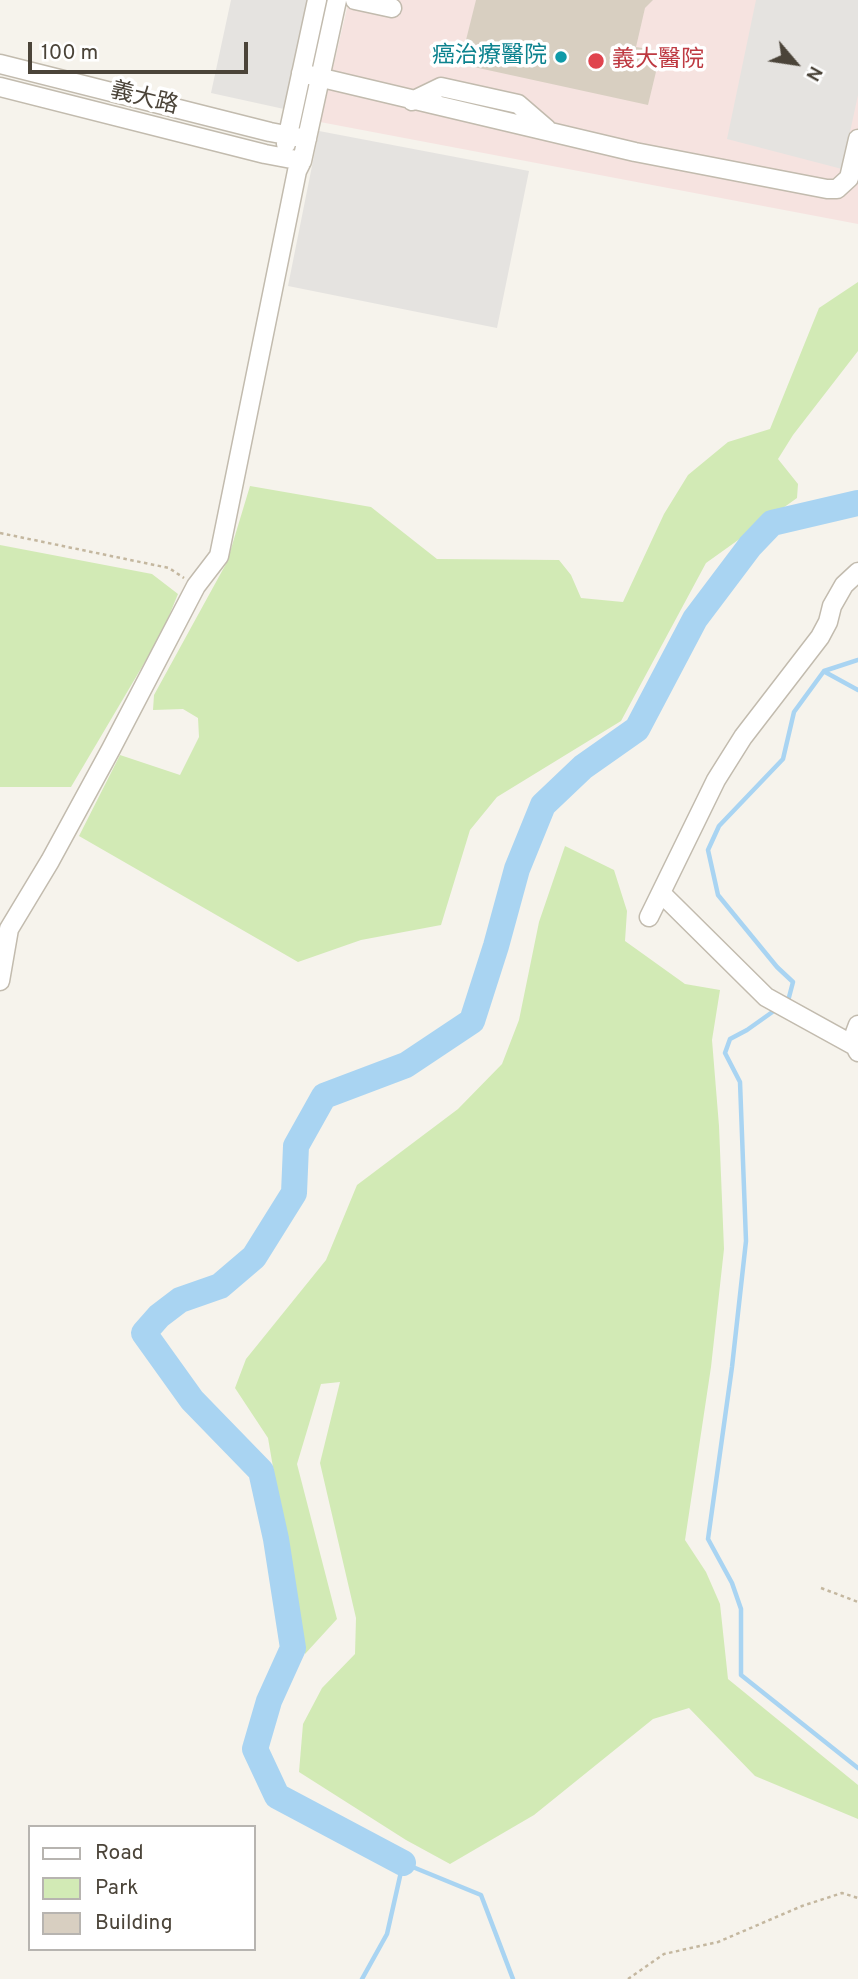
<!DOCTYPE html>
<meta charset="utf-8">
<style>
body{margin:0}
#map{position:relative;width:858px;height:1979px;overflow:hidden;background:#f6f3ec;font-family:Overpass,sans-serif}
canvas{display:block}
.legend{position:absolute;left:28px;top:1825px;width:228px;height:126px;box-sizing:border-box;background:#fff;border:2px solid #b7b4b0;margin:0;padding:9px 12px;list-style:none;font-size:21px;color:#4b4439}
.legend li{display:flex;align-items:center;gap:14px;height:35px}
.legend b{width:35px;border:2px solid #b7b4b0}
.north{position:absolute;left:760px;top:28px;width:70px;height:70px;-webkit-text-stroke:5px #fff;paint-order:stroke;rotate:119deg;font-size:19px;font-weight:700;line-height:28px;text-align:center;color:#4b4439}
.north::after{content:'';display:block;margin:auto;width:24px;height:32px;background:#4b4439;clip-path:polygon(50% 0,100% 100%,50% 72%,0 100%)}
.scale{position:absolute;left:28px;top:42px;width:220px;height:32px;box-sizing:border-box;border:4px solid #4b4439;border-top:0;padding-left:9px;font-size:21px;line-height:24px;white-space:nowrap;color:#4b4439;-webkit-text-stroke:5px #fff;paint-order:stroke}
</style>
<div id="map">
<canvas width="858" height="1979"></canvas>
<ul class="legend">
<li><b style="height:9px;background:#fff"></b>Road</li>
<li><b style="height:19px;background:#d2eab5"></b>Park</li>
<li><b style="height:19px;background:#d8cfc1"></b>Building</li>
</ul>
<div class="north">N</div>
<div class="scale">100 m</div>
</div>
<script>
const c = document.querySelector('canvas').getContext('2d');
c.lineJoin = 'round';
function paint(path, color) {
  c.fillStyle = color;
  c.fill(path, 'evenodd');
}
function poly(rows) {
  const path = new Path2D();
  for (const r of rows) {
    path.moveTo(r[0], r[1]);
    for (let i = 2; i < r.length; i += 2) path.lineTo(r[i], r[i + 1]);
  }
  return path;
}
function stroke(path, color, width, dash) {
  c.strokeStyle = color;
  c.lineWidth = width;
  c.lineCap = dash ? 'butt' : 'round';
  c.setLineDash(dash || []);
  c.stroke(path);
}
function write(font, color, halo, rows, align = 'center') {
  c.font = font + ' Overpass,"Noto Sans TC",sans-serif';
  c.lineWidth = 7;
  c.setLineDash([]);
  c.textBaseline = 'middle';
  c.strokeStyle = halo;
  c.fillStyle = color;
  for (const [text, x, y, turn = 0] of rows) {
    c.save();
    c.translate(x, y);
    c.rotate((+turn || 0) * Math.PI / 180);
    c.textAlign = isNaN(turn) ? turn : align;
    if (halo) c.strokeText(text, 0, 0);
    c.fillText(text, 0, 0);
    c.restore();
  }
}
paint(poly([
 [349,0,858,0,858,224,320,122]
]), '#f6e3e0');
paint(poly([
 [858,282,858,351,793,435,778,459,798,484,797,498,706,563,621,721,497,797,470,830,441,925,361,940,298,962,79,836,120,755,180,775,199,737,198,718,183,709,153,710,154,695,227,562,250,486,371,507,437,559,559,560,571,575,581,598,623,602,664,514,688,475,728,442,770,429,819,308],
 [0,545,152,574,178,594,162,633,71,787,0,787],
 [565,846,614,870,627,911,625,941,685,984,720,990,712,1040,719,1126,724,1249,711,1367,685,1540,706,1572,720,1604,728,1679,858,1785,858,1819,755,1776,689,1708,653,1719,534,1815,450,1864,406,1840,299,1772,303,1724,322,1688,355,1654,356,1618,320,1463,340,1382,321,1384,297,1464,337,1619,305,1654,268,1438,235,1388,246,1359,326,1260,357,1185,458,1109,502,1064,519,1020,539,922]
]), '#d2eab5');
paint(poly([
 [231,0,308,0,284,109,211,93],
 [756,0,858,0,858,95,842,169,727,139],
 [319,131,529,171,497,328,288,286]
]), '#e5e3e0');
stroke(poly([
 [825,672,858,690],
 [785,1003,788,1001,793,982,777,967,718,895,708,850,719,826,783,759,794,712,824,671,858,660],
 [778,1008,747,1030,730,1039,725,1053,740,1082,746,1241,732,1367,708,1539,732,1583,741,1609,741,1675,858,1768],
 [362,1979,387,1934,403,1863,481,1895,513,1979]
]), '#a9d4f2', 4.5);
stroke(poly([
 [403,1863,277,1796,255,1749,269,1701,293,1648,276,1539,261,1471,192,1400,144,1333,159,1316,180,1300,220,1286,254,1257,294,1193,296,1146,324,1096,406,1065,472,1021,496,946,517,869,543,805,583,767,637,729,695,619,750,546,772,523,858,503]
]), '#a9d4f2', 26);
paint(poly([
 [476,0,653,0,645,8,636,47,661,51,648,105,460,64]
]), '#d8cfc1');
const minor = poly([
 [355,0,392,8],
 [0,64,270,132,307,139],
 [301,73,635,152,827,189,837,189,849,178,858,139],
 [0,87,265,154,302,161],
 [412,101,441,87,518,104,547,129],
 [286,144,317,0],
 [661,893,766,997,855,1046],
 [649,917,716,780,743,737,820,637,828,622,832,606,844,585,858,572],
 [0,981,9,929,50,861,111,749,196,586,219,556,297,171,302,161,337,0],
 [858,1025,855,1033,855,1046,858,1052]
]);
stroke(minor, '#c2bbae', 21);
stroke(poly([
 [0,533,169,568,184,578],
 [821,1588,858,1602],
 [628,1979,664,1954,718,1942,802,1906,842,1893,858,1898]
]), '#c4b79f', 2.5, [3.5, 3.5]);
stroke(minor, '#fff', 18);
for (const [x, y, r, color] of [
 [561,57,7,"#0f9aa8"],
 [596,61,9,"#e0444e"]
]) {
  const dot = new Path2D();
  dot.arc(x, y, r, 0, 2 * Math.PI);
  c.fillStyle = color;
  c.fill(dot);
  stroke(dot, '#fff', 2.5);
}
write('23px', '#0d838f', '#fff', [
 ["癌治療醫院",547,57]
], 'right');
write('23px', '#be3a42', '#fff', [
 ["義大醫院",612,61]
], 'left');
write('23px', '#4b4439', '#fff', [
 ["義大路",144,100,14]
]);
</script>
